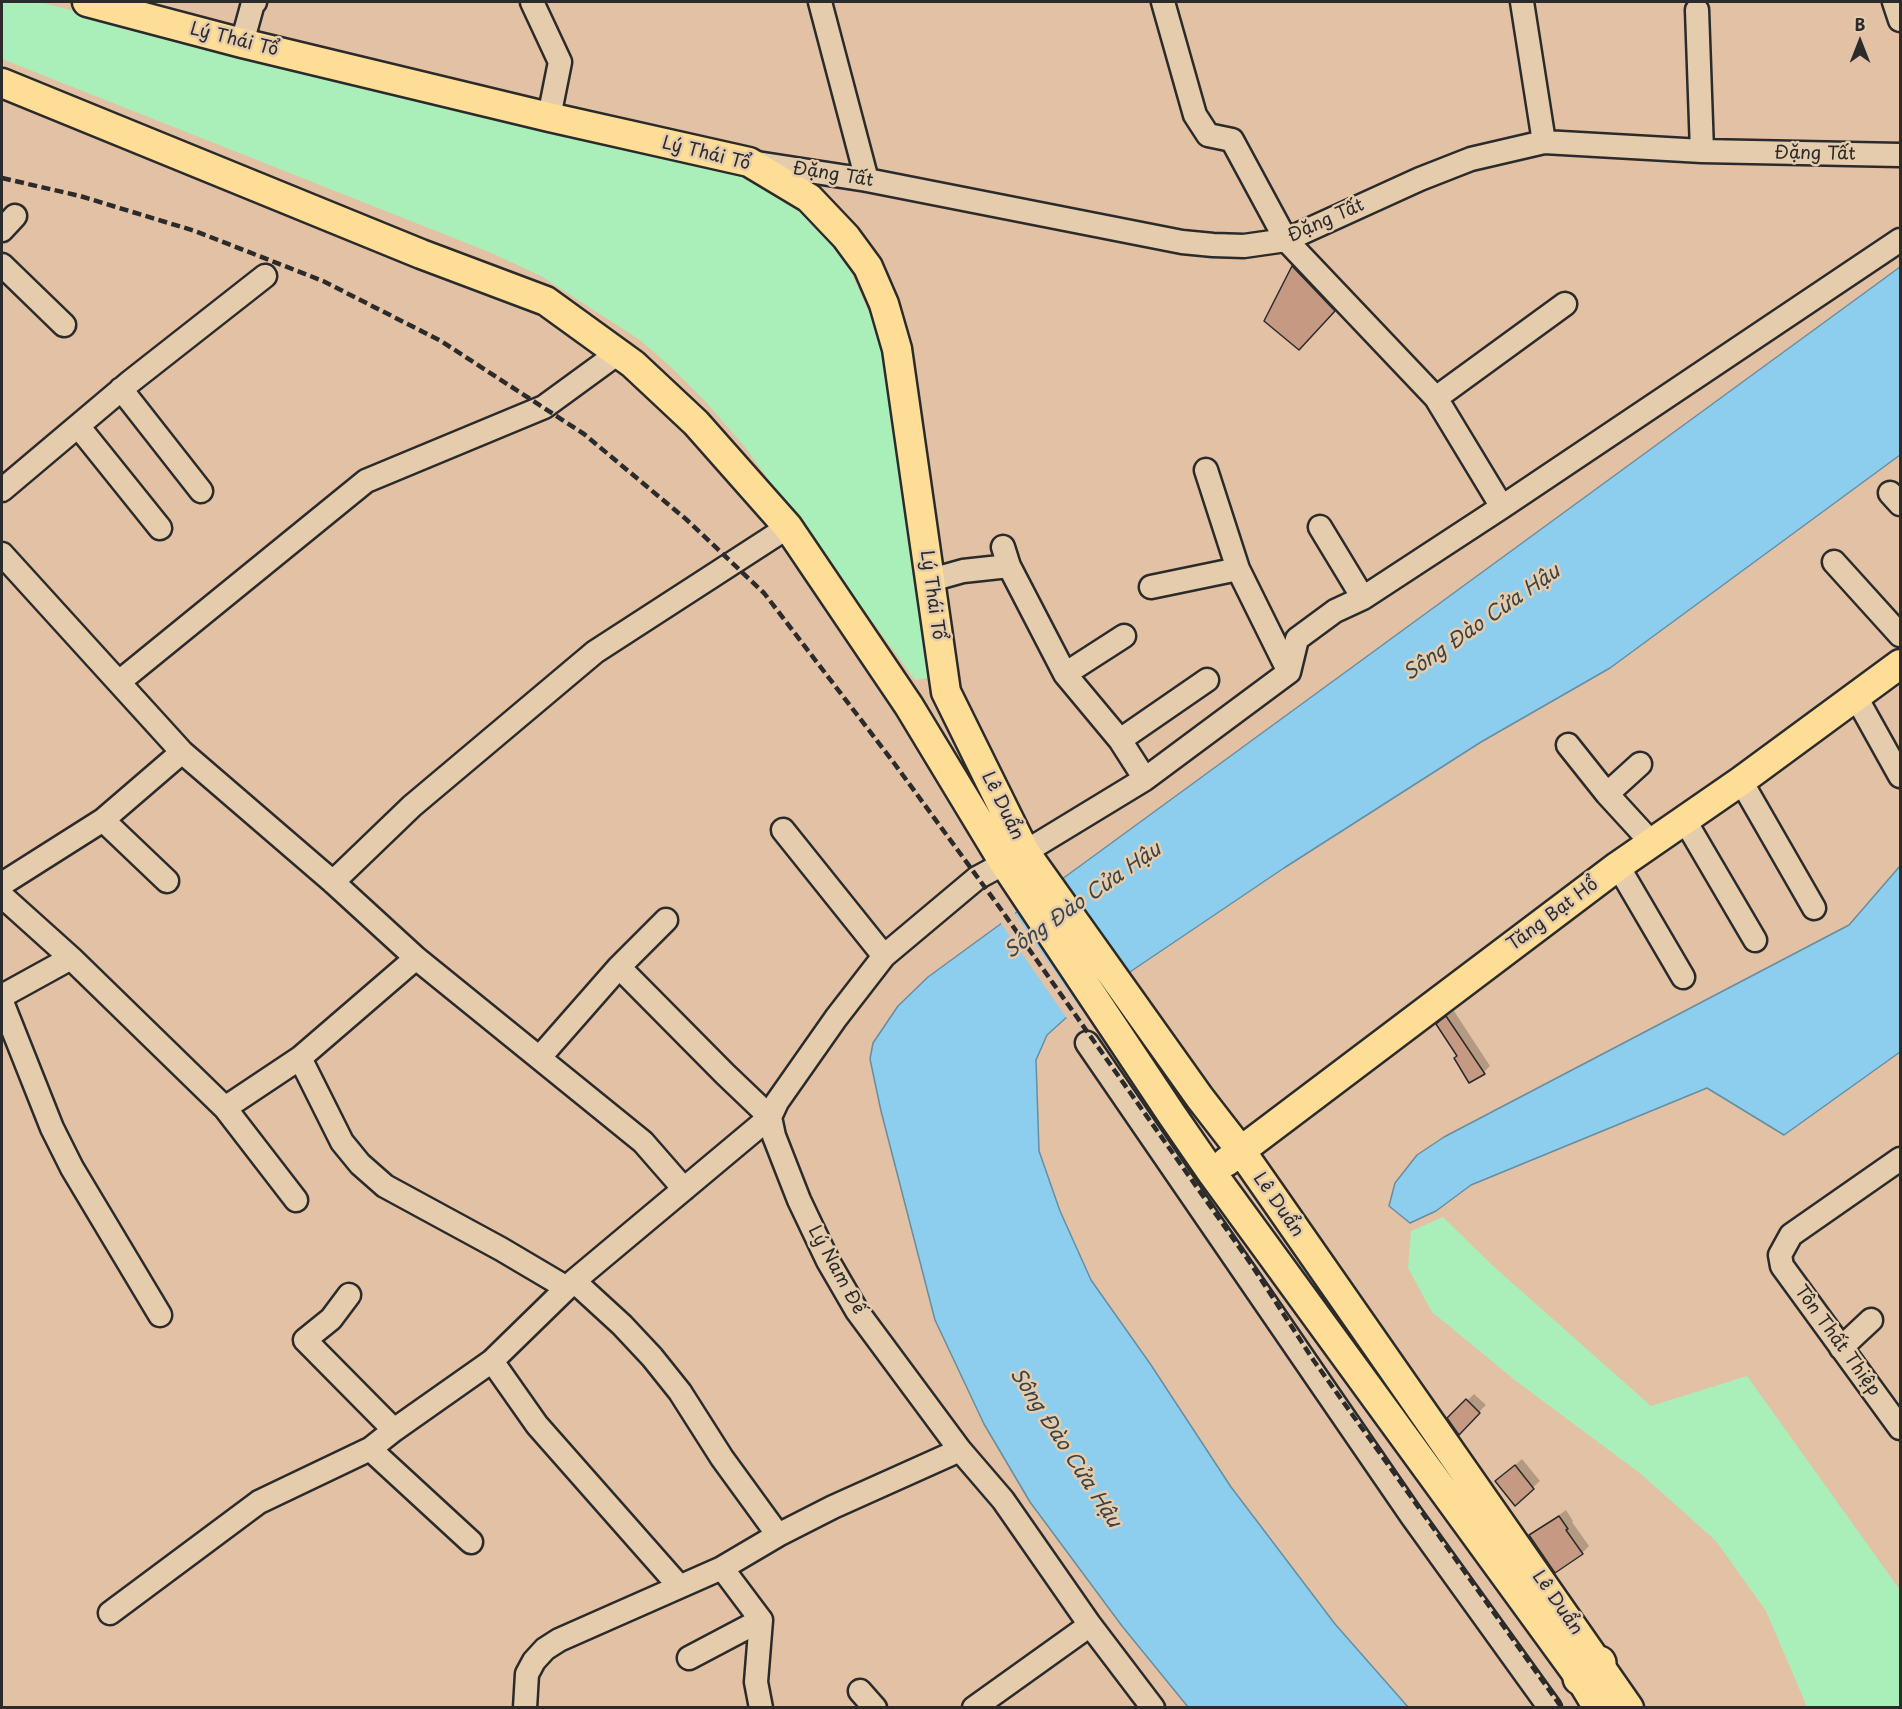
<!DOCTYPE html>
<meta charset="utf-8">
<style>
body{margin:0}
#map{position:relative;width:1902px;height:1709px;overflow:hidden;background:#e2c1a4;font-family:"Playpen Sans",sans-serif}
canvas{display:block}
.frame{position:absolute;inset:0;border:3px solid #2b2b2b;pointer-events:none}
.north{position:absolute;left:1830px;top:12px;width:60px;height:60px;-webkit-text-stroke:4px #e5ccad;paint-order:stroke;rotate:0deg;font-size:16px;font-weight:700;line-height:24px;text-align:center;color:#2b2b2b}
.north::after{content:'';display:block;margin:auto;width:21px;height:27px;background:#2b2b2b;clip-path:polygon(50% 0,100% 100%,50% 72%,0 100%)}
</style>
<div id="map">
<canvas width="1902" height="1709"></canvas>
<div class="frame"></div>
<div class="north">B</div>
</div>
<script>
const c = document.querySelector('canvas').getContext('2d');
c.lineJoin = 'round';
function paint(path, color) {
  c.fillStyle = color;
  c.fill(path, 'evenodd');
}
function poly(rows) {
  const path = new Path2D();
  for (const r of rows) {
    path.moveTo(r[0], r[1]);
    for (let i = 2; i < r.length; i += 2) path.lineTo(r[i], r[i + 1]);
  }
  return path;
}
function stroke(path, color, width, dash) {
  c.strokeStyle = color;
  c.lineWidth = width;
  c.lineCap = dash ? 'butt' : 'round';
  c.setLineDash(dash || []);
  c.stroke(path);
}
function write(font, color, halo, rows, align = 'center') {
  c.font = font + ' "Playpen Sans",sans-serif';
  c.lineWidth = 5;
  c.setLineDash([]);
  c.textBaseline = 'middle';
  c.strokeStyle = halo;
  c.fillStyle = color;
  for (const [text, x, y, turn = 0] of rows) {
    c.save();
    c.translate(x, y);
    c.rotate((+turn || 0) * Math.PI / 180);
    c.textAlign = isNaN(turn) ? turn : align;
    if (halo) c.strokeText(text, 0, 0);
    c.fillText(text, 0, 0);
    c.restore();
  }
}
paint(poly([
 [2,2,39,2,331,75,731,170,762,185,793,205,827,239,851,272,871,317,881,351,932,670,927,678,915,680,744,446,705,401,673,369,640,340,541,276,489,252,2,59],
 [1443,1217,1492,1265,1651,1406,1747,1376,1900,1590,1900,1707,1807,1707,1766,1611,1716,1541,1641,1474,1516,1381,1432,1312,1408,1268,1411,1231]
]), '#aaefba');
const water = poly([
 [1900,267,1900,455,1610,668,1481,742,1284,868,1078,1007,1047,1035,1036,1060,1039,1151,1060,1211,1091,1280,1151,1365,1231,1487,1335,1624,1408,1707,1188,1707,1122,1626,1030,1502,984,1424,935,1320,881,1111,870,1059,873,1043,898,1006,928,977,1900,267],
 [1900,866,1900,1052,1784,1135,1707,1088,1471,1185,1436,1211,1410,1223,1389,1206,1395,1183,1417,1155,1444,1137,1849,925,1900,866]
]);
paint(water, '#8dceee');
stroke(water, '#668da0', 1.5);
paint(poly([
 [1014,912,1081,1009,1068,1020,1000,922]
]), '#e2c1a4');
paint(poly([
 [1303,256,1345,300,1310,338,1266,321,1293,266],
 [1454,1011,1490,1066,1484,1072,1458,1055,1445,1017],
 [1474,1394,1486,1405,1459,1432,1449,1418],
 [1522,1459,1540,1481,1515,1503,1497,1481],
 [1566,1510,1573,1521,1572,1522,1589,1546,1582,1553,1531,1536]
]), '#0003');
const building = poly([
 [1292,266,1335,311,1299,350,1264,321,1292,266],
 [1446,1016,1485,1074,1469,1083,1454,1058,1457,1056,1436,1024,1446,1016],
 [1466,1399,1480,1413,1459,1435,1447,1418,1466,1399],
 [1515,1465,1534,1489,1515,1506,1495,1481,1515,1465],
 [1559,1516,1568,1529,1566,1530,1583,1554,1555,1573,1529,1535,1559,1516]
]);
paint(building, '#c69982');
stroke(building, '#2b2b2b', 1.5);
const minor = poly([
 [532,2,560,62,549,117],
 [820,2,867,180],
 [1163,2,1195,115,1208,135,1232,140,1286,240,1436,398,1502,507],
 [1522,2,1544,142],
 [1894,2,1900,20],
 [1697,10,1702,151],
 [242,43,253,3,255,2],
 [757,163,867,180,1182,242,1213,245,1244,246,1286,240,1420,179,1471,159,1544,142,1702,151,1900,155],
 [2,230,15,216],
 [2,265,64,325],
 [121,389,201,491],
 [1436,398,1565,304],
 [78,426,160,528],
 [1206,470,1238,569,1289,672],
 [2,490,130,382,265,276],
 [1890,493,1900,504],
 [1320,527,1363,598],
 [1003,547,1009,566,1065,674,1120,740,1145,779],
 [2,554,182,752,333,882,416,958,643,1142,684,1189],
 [1834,562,1900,635],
 [931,580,963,571,1009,566],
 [1151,587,1238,569],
 [1065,674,1124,636],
 [119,682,366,481,544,407,618,353],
 [1856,697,1900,776],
 [1120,740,1207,680],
 [1568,745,1607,794,1651,842],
 [1741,781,1814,908],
 [1607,794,1640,764],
 [1684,819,1755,940],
 [103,820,167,881],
 [783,830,884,956],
 [1618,866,1683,977],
 [333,882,412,806,595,652,788,527],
 [2,884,103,820,182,752],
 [2,896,71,958,225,1108,300,1058,416,958],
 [2,996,71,958],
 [2,1002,52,1128,72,1168,160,1315],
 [1087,1043,1411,1515,1550,1708],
 [540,1057,619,967,666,920],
 [300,1058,342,1142,360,1164,385,1186,501,1249,567,1288],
 [225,1108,296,1200],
 [1900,1159,1791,1235,1780,1255,1782,1266,1900,1428],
 [574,1281,622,1325,652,1357,680,1392,722,1458,778,1535],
 [349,1295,331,1319,305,1340,394,1430],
 [1841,1348,1871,1320],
 [492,1361,537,1425,679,1586],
 [370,1449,471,1542],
 [722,1568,761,1620,756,1682,761,1708],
 [110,1613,259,1502,370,1449,394,1430,492,1361,574,1281,770,1117,725,1074,619,967],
 [689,1658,761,1620],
 [860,1691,875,1708],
 [525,1708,527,1674,534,1661,545,1649,559,1640,722,1568,778,1535,833,1507,960,1450],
 [974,1708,1090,1625],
 [1153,1708,1090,1625,1003,1500,960,1450,857,1311,828,1261,799,1200,774,1136,770,1117,777,1102,836,1018,884,956,977,878,1025,852,1145,779,1289,672,1297,639,1335,611,1363,598,1502,507,1900,240]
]);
const major = poly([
 [87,2,242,43,549,117,749,162,809,198,846,237,868,267,884,304,897,349,946,692,1025,852,1200,1098,1241,1151,1629,1708],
 [2,83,421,254,546,301,633,364,696,423,788,527,909,706,1004,863,1172,1115,1212,1173,1580,1678,1598,1708],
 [1226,1162,1618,866,1741,781,1900,664]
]);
const highway = poly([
 [1580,1678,1599,1663]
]);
stroke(minor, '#2b2b2b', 27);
stroke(major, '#2b2b2b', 33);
stroke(highway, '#2b2b2b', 38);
stroke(minor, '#e5ccad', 22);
stroke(major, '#fedd96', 28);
stroke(highway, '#fedd96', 33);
stroke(poly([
 [2,178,80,196,195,231,323,281,441,341,584,434,687,520,764,593,894,763,1000,908,1251,1264,1314,1361,1562,1708]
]), '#2b2b2b', 4.5, [9, 4.5]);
write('18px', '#2b2b2b', '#e5ccad', [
 ["Lý Thái Tổ",234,40,14],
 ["Lý Thái Tổ",706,154,14],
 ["Đặng Tất",1815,154,1],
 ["Đặng Tất",833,175,9],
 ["Đặng Tất",1326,221,-24],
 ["Lý Thái Tổ",932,595,82],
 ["Lê Duẩn",1002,806,64],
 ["Tăng Bạt Hổ",1553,915,-37],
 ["Lê Duẩn",1278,1205,55],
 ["Lý Nam Đế",836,1270,61],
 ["Tôn Thất Thiệp",1837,1341,54],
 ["Lê Duẩn",1557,1603,55]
]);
write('italic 20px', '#3a4348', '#e5ccad', [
 ["Sông Đào Cửa Hậu",1482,623,-35],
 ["Sông Đào Cửa Hậu",1083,901,-35],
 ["Sông Đào Cửa Hậu",1065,1448,57]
]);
</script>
